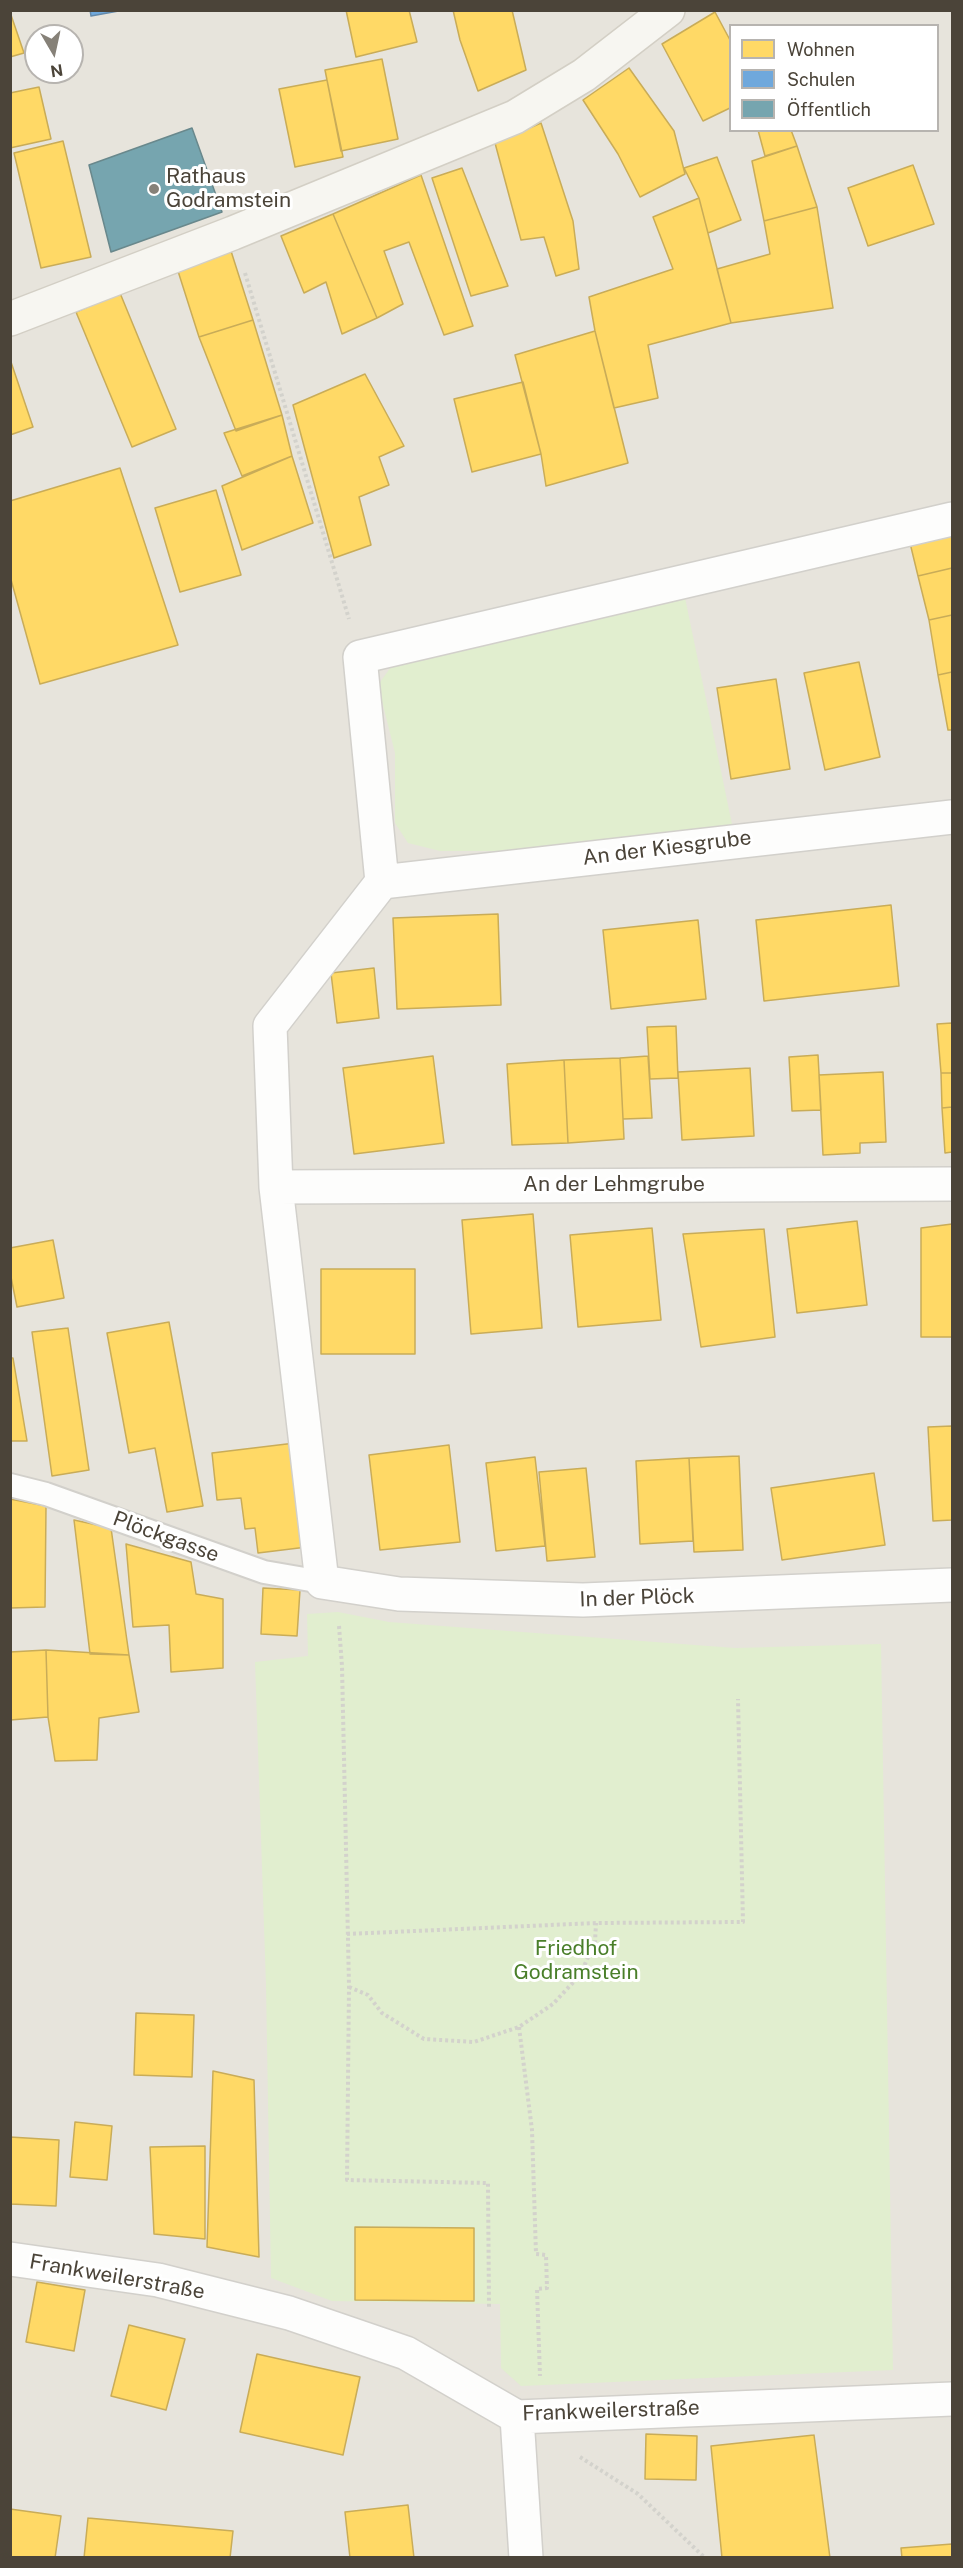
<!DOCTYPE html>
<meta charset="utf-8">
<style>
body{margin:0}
#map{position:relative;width:963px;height:2568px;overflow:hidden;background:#f4f2ee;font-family:"Public Sans",sans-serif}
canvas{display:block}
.frame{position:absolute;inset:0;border:12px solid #4b4439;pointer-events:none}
.legend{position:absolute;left:729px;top:24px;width:210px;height:108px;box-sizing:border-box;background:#fff;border:2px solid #b7b4b0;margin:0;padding:8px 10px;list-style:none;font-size:18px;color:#4b4439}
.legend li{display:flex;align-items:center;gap:12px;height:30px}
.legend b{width:30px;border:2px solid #b7b4b0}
.north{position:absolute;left:24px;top:24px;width:60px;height:60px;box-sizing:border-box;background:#fff;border:2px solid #b7b4b0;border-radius:50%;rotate:171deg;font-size:16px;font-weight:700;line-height:24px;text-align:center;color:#4b4439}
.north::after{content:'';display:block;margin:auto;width:21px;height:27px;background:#868178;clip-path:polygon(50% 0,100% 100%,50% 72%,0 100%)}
</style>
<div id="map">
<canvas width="963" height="2568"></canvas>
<div class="frame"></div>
<ul class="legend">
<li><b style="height:16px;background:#ffd966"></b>Wohnen</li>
<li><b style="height:16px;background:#6fa8dc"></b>Schulen</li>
<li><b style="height:16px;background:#76a5af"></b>Öffentlich</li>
</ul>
<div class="north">N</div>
</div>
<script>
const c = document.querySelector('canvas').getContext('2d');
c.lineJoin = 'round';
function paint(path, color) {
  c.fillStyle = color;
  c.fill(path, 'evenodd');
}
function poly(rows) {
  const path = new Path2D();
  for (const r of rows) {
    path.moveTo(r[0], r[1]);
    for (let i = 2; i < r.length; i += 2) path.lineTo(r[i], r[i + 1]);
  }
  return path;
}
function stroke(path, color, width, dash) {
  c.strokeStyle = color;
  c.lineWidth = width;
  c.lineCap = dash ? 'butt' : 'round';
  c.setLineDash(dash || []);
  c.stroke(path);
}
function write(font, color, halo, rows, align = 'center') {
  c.font = font + ' "Public Sans",sans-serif';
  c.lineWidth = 6;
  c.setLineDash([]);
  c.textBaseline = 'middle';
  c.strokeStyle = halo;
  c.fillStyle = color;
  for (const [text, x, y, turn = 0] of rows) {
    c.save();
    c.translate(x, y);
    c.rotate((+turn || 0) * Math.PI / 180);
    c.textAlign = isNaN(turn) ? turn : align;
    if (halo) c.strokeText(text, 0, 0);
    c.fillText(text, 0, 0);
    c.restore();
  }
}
paint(poly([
 [11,11,952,11,952,2557,11,2557],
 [730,26,938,26,938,130,730,130],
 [36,36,72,36,72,72,36,72]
]), '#e7e4dc');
paint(poly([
 [684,593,733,829,501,851,440,851,408,843,395,823,395,753,378,685,401,653],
 [338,1612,389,1622,735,1648,881,1644,893,2370,521,2386,501,2368,500,2304,332,2301,271,2278,266,1985,255,1662,308,1656,307,1614]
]), '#e1eecf');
const homes = poly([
 [346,10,409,10,417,42,356,57,346,10],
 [453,10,512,10,526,70,478,91,460,40,453,10],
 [10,12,24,53,10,57,10,12],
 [715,12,730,40,730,108,703,121,662,44,715,12],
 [382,59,398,139,341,151,325,70,382,59],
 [629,68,674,131,685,174,640,197,618,154,583,100,629,68],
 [327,80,343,157,295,167,279,89,327,80],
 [39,87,51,139,10,148,10,93,39,87],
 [541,123,573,221,579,269,556,276,544,237,521,240,495,143,541,123],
 [758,130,791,130,797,146,765,156,758,130],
 [63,141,91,257,41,268,14,153,63,141],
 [797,146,817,207,764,221,752,161,797,146],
 [717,157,741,220,708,233,699,198,684,168,717,157],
 [913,165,934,224,868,246,848,188,913,165],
 [462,168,508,286,471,296,432,178,462,168],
 [421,175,473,326,444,335,409,242,384,251,403,304,377,318,333,214,421,175],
 [699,198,731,323,648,345,658,398,614,408,595,331,589,297,673,269,653,217,699,198],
 [817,207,833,308,731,323,717,269,770,254,764,221,817,207],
 [333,214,377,318,342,334,326,282,304,293,281,236,333,214],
 [231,251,253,320,199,337,177,268,231,251],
 [120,293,176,429,132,447,76,312,120,293],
 [253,320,282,415,236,431,199,337,253,320],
 [595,331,628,463,546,486,541,454,515,355,595,331],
 [10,359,33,427,10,435,10,359],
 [365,374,404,446,379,457,389,485,359,497,371,545,334,558,293,405,365,374],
 [523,382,541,454,472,472,454,399,523,382],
 [282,415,292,456,242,476,224,433,282,415],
 [292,456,313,523,242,550,222,486,292,456],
 [120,468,178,645,40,684,10,576,10,501,120,468],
 [216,490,241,575,180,592,155,508,216,490],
 [952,533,952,568,918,576,910,543,952,533],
 [952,568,952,615,929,620,918,576,952,568],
 [952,615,952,672,938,675,929,620,952,615],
 [859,662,880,757,825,770,804,673,859,662],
 [952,672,952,730,948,730,938,675,952,672],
 [776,679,790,769,731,779,717,688,776,679],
 [891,905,899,986,764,1001,756,920,891,905],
 [498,914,501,1005,397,1009,393,918,498,914],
 [698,920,706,999,611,1009,603,930,698,920],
 [374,968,379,1018,337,1023,331,973,374,968],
 [952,1023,952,1073,941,1073,937,1024,952,1023],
 [676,1026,678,1078,650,1079,647,1027,676,1026],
 [818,1055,821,1110,792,1111,789,1057,818,1055],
 [433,1056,444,1143,354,1154,343,1068,433,1056],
 [648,1056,652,1118,623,1119,620,1058,648,1056],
 [620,1058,624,1139,568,1143,564,1060,620,1058],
 [564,1060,568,1143,512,1145,507,1064,564,1060],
 [750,1068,754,1136,682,1140,678,1072,750,1068],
 [883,1072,886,1142,860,1143,860,1153,823,1155,819,1075,883,1072],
 [941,1073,952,1073,952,1107,942,1108,941,1073],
 [952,1107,952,1152,945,1153,942,1108,952,1107],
 [533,1214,542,1328,471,1334,462,1220,533,1214],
 [857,1221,867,1305,797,1313,787,1229,857,1221],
 [952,1224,952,1337,921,1337,921,1228,952,1224],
 [652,1228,661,1320,578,1327,570,1235,652,1228],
 [764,1229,775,1337,701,1347,683,1234,764,1229],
 [53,1240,64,1298,17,1307,10,1272,10,1248,53,1240],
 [321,1269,415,1269,415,1354,321,1354,321,1269],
 [169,1322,203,1506,167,1512,155,1448,129,1453,107,1333,169,1322],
 [68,1328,89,1470,52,1476,32,1332,68,1328],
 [10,1358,13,1358,27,1441,10,1441,10,1358],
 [952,1426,952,1520,933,1521,928,1427,952,1426],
 [295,1443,307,1547,258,1553,255,1528,245,1529,241,1498,217,1500,212,1453,295,1443],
 [449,1445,460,1542,380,1550,369,1455,449,1445],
 [739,1456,743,1550,694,1552,689,1458,739,1456],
 [535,1457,545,1546,496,1551,486,1463,535,1457],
 [689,1458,693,1541,640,1544,636,1461,689,1458],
 [586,1468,595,1557,547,1561,539,1472,586,1468],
 [874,1473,885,1545,782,1560,771,1488,874,1473],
 [10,1499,46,1506,45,1607,10,1608,10,1499],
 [74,1520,111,1528,129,1655,90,1654,74,1520],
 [126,1544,191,1562,196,1594,223,1599,223,1668,171,1672,169,1625,133,1627,126,1544],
 [263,1588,300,1590,297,1636,261,1634,263,1588],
 [46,1650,129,1655,139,1712,99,1718,97,1760,55,1761,48,1717,46,1650],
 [46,1650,48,1717,10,1720,10,1652,46,1650],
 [136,2013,194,2015,192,2077,134,2075,136,2013],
 [213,2071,254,2080,259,2257,207,2247,213,2071],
 [75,2122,112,2126,107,2180,70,2177,75,2122],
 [10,2137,59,2140,56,2206,10,2204,10,2137],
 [205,2146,205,2239,154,2234,150,2147,205,2146],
 [355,2227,474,2228,474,2301,355,2300,355,2227],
 [37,2282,85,2290,74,2351,26,2342,37,2282],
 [129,2325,185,2339,166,2410,111,2396,129,2325],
 [257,2354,360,2377,343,2455,240,2432,257,2354],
 [646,2434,697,2436,696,2480,645,2479,646,2434],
 [814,2435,830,2558,722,2558,711,2446,814,2435],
 [408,2505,414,2558,350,2558,345,2512,408,2505],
 [10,2509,61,2516,55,2558,10,2558,10,2509],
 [88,2518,233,2531,230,2558,84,2558,88,2518],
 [952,2544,952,2558,902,2558,901,2548,952,2544]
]);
paint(homes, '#ffd966');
stroke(homes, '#c9ac58', 1.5);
const schools = poly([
 [90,10,124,10,91,16,90,10]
]);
paint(schools, '#6fa8dc');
stroke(schools, '#648aab', 1.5);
const public = poly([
 [192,128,222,212,111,252,89,165,192,128]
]);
paint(public, '#76a5af');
stroke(public, '#69888c', 1.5);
const lane = poly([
 [10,1485,46,1494,264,1572,322,1582]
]);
const street = poly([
 [952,519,360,657,382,882,270,1026,276,1187,322,1582,399,1594,583,1600,952,1585],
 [382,882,952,817],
 [276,1187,952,1184],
 [10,2259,158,2280,289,2313,406,2353,517,2417,952,2399],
 [517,2417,526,2558]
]);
const secondary = poly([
 [10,319,233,233,515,117,584,75,668,10]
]);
stroke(lane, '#d2d0cb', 26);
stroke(street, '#d2d0cb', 36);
stroke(secondary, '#d3cfc5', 36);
stroke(poly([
 [245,273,349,619],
 [339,1626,342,1666,349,1986,347,2180,488,2183,489,2307],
 [347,1934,596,1923,743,1922,738,1699],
 [349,1987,368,1995,382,2013,424,2039,474,2042,519,2027,553,2004,580,1975,595,1942,596,1923],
 [519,2027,532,2130,536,2254,546,2255,547,2288,537,2289,540,2376],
 [580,2457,638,2494,705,2558]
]), '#d3d2cc', 4, [3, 3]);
stroke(lane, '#fdfdfc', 22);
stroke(street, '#fdfdfc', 33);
stroke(secondary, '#f7f6f1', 33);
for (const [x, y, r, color] of [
 [154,189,6,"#868178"]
]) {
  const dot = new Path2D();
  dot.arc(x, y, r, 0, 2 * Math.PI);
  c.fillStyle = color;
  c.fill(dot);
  stroke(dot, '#fff', 2);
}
write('21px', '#4b4439', '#fff', [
 ["Rathaus",166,177],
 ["Godramstein",166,201]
], 'left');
write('21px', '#4b4439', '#fff', [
 ["An der Kiesgrube",667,848,-7],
 ["An der Lehmgrube",614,1185],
 ["Plöckgasse",166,1537,20],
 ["In der Plöck",637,1598,-2],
 ["Frankweilerstraße",117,2277,10],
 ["Frankweilerstraße",611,2411,-2]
]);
write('21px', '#4a7f2a', '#fff', [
 ["Friedhof",576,1949],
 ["Godramstein",576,1973]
]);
</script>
